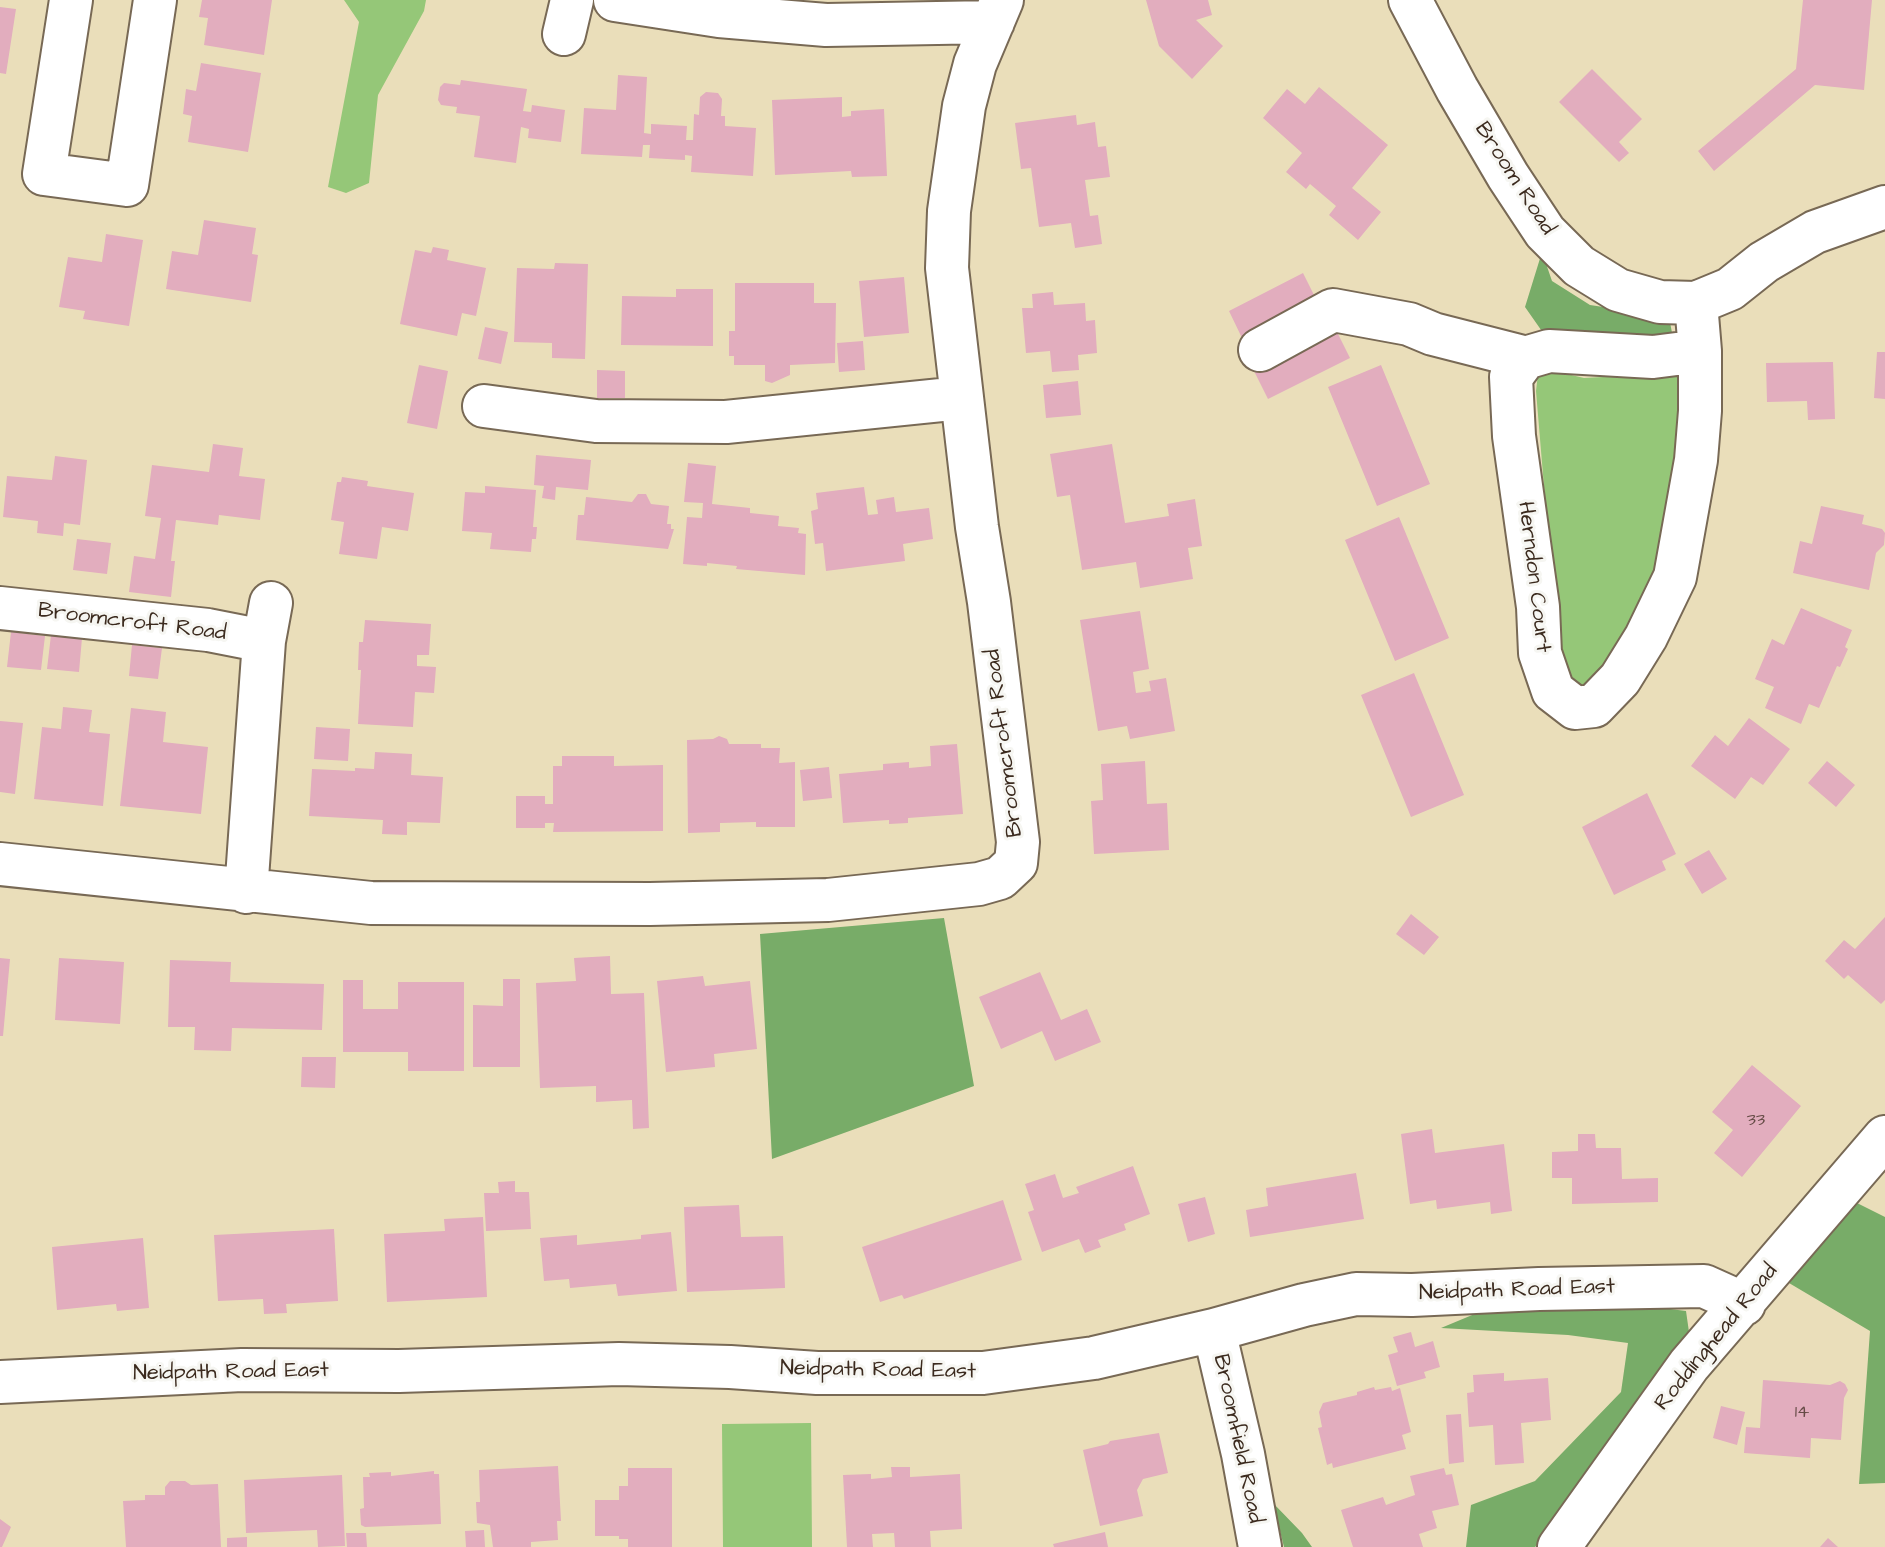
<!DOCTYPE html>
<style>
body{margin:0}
canvas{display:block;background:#eadeba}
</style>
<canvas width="1885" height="1547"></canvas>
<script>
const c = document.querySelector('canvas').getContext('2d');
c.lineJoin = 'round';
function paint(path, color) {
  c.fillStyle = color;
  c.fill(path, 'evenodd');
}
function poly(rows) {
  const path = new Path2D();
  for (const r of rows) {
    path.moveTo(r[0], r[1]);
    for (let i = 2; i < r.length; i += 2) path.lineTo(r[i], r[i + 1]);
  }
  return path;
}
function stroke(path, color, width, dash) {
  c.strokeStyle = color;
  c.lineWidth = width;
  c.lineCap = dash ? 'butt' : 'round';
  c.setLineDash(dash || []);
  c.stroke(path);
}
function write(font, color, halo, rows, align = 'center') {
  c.font = font + ' "Architects Daughter",sans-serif';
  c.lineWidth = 6;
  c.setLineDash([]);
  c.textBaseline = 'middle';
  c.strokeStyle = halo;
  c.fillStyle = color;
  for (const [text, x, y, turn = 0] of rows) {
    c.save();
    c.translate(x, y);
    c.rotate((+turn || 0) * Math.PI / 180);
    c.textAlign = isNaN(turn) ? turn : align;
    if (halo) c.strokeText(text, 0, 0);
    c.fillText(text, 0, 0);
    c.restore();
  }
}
paint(poly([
 [344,0,426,0,424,11,378,95,369,183,346,193,328,187,359,22],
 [1550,370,1584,378,1678,373,1689,381,1663,570,1598,687,1579,688,1569,684,1556,630,1536,391,1538,374],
 [811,1423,812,1547,723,1547,722,1424]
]), '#95c778');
paint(poly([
 [1542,252,1552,281,1590,305,1669,317,1673,338,1546,337,1525,307],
 [944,918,974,1086,772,1159,760,934],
 [1855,1202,1885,1217,1885,1483,1859,1484,1870,1331,1789,1283],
 [1654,1307,1686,1311,1689,1332,1563,1517,1535,1547,1466,1547,1471,1505,1535,1481,1621,1392,1628,1343,1568,1335,1441,1328,1477,1313],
 [1273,1503,1302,1533,1312,1547,1284,1547]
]), '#78ac68');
paint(poly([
 [202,0,272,0,264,55,204,45,208,18,199,17],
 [1146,0,1208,0,1212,15,1196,20,1223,46,1192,79,1159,46],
 [1803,0,1872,0,1864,90,1815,85,1714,171,1698,151,1796,69],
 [0,7,16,9,6,74,0,73],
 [201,63,261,73,248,152,188,142,192,116,183,114,186,89,196,91],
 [1592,69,1642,119,1619,142,1629,153,1619,162,1559,102],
 [618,75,647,77,644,133,651,134,651,124,687,126,686,140,693,140,694,114,699,115,700,97,706,92,718,93,722,99,721,116,725,116,725,126,756,128,753,176,691,172,692,156,685,155,685,160,649,158,650,145,643,145,642,157,581,154,584,108,616,110],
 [461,80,527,89,523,111,531,112,532,105,565,110,561,142,528,138,529,129,521,127,516,163,474,157,480,116,456,113,457,107,441,105,438,100,440,87,444,83,460,85],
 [1319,87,1388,145,1352,188,1381,212,1358,240,1329,215,1336,206,1310,184,1306,189,1286,172,1302,153,1263,118,1287,89,1305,104],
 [842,97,842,117,851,116,851,111,884,109,887,176,852,177,851,171,775,175,772,100],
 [1076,115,1077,125,1095,122,1098,147,1106,146,1110,177,1085,180,1090,216,1098,215,1102,244,1075,248,1071,223,1039,227,1031,168,1021,169,1015,123],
 [204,220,256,228,252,254,258,255,251,302,166,289,172,251,198,255],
 [106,234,143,240,129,326,83,319,85,311,59,307,68,257,102,262],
 [433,247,449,250,447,260,486,268,476,316,462,313,457,336,400,324,415,250,431,253],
 [555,263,588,264,585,359,552,358,552,343,514,342,517,268,554,269],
 [1303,273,1317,301,1242,338,1229,311],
 [904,277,909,333,864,337,859,281],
 [735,283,814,283,814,303,836,303,835,363,790,365,790,375,772,383,765,381,765,365,734,365,734,356,729,356,729,331,735,331],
 [676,289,713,289,713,346,621,345,622,296,676,297],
 [1053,292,1054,305,1085,303,1086,321,1095,320,1097,353,1078,355,1079,370,1052,372,1050,351,1026,353,1022,308,1033,308,1032,294],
 [485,327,508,332,501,364,478,359],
 [1335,328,1350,358,1268,399,1253,369],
 [863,341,865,370,839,372,837,343],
 [1877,352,1885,352,1885,399,1874,398],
 [1833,362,1835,419,1808,420,1807,401,1767,402,1766,363],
 [419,365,448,371,437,429,407,423],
 [1381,365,1430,484,1377,506,1328,387],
 [597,370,625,371,625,398,597,398],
 [1078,381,1081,415,1046,418,1043,385],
 [213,444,243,448,239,476,265,479,260,520,219,515,218,525,176,520,171,561,175,561,171,597,129,592,134,556,155,559,161,518,145,516,152,465,209,472],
 [1112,444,1125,523,1169,516,1167,504,1195,499,1202,546,1188,548,1193,579,1140,588,1136,562,1082,570,1070,495,1057,497,1050,454],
 [536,455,591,460,588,490,556,487,555,500,542,498,544,486,534,485],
 [55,456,87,460,80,525,64,523,63,536,37,533,38,521,3,517,7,476,52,480],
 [688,463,716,466,712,504,750,508,750,513,779,516,778,526,799,528,798,533,806,534,805,575,736,569,737,566,707,563,707,566,683,564,687,517,702,518,703,503,684,502],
 [342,477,368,481,367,486,414,493,408,531,382,527,377,559,339,554,344,522,331,520,337,482,341,482],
 [485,486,536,490,533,527,537,527,536,539,532,539,531,552,490,549,492,533,462,531,465,492,485,493],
 [864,487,868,515,878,514,876,500,894,497,896,512,929,508,933,539,903,544,905,561,826,571,823,543,815,544,811,511,818,509,816,493],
 [638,494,646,494,651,504,669,506,667,524,671,524,671,529,674,529,668,549,576,540,578,515,584,515,586,497,632,502],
 [1821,506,1864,515,1862,524,1882,529,1885,533,1884,545,1876,553,1869,590,1793,573,1800,541,1812,544],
 [1399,517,1449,638,1395,661,1345,540],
 [77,539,111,543,107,574,73,570],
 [1801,608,1852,630,1845,647,1848,649,1840,667,1837,666,1819,708,1809,704,1801,724,1765,708,1774,687,1755,679,1772,639,1784,645],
 [1140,611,1149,669,1133,672,1136,693,1151,691,1149,681,1166,678,1175,731,1130,739,1127,726,1098,731,1080,620],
 [365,620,431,624,429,655,417,655,417,666,436,667,434,693,415,692,413,727,358,724,361,670,358,670,359,642,363,642],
 [11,632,45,636,41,670,7,667],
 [51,635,82,638,79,672,47,669],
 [132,645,162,648,158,679,129,676],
 [1414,673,1464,795,1411,817,1361,695],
 [63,707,92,710,89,732,110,734,103,806,34,799,42,727,61,729],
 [131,708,166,712,163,742,208,747,201,814,120,806],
 [1749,718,1790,749,1763,785,1751,777,1735,799,1691,766,1715,735,1728,746],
 [0,721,23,723,15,794,0,792],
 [316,727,350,729,348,761,314,759],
 [719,736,727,739,729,744,761,744,761,748,780,748,779,763,795,762,795,827,756,827,756,822,720,823,720,832,688,833,687,740,713,739],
 [957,744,963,814,908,818,908,823,889,824,889,820,843,823,839,774,883,770,883,764,909,762,909,768,931,766,930,746],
 [375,752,412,754,411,775,443,777,440,823,407,822,407,835,382,834,383,820,309,816,312,769,355,771,355,768,374,769],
 [562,756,614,756,614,766,663,765,663,831,553,832,554,823,545,823,545,828,516,828,516,796,545,796,545,804,553,804,553,766,562,766],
 [1145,761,1147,804,1167,803,1169,850,1094,854,1091,801,1103,800,1101,764],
 [1827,761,1855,785,1836,807,1808,783],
 [829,767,832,798,803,801,800,770],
 [1647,793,1676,854,1662,861,1666,870,1614,895,1582,827],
 [1709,850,1727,879,1702,894,1684,864],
 [1411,914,1439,937,1424,955,1396,934],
 [1885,917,1885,1000,1881,1004,1848,975,1844,979,1825,961,1844,940,1855,949],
 [610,956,611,994,644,993,649,1128,633,1129,632,1100,596,1102,596,1086,540,1088,536,983,576,981,574,958],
 [0,958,10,959,3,1036,0,1036],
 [59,958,124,962,120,1024,55,1020],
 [170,960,231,962,230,982,324,984,322,1030,232,1028,231,1051,194,1050,195,1027,168,1027],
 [1040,972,1061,1020,1087,1009,1101,1042,1055,1061,1042,1031,1001,1049,979,997],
 [703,976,705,986,750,981,757,1049,714,1054,715,1067,666,1072,657,981],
 [503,979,520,979,520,1067,473,1067,473,1005,503,1006],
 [343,980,363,980,363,1009,398,1009,398,982,464,982,464,1071,408,1071,408,1052,343,1052],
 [302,1057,336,1057,335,1088,301,1087],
 [1752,1065,1801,1106,1742,1177,1714,1153,1733,1130,1712,1112],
 [1432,1129,1435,1153,1504,1144,1512,1211,1491,1214,1490,1202,1437,1209,1436,1200,1410,1204,1401,1134],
 [1578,1134,1595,1134,1596,1148,1621,1148,1622,1179,1658,1178,1658,1202,1572,1204,1572,1178,1552,1178,1552,1152,1578,1151],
 [1133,1166,1150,1214,1124,1224,1126,1230,1098,1240,1101,1247,1085,1253,1079,1239,1042,1252,1028,1212,1034,1210,1025,1184,1055,1174,1063,1198,1079,1193,1076,1187],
 [1356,1173,1364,1219,1250,1237,1246,1210,1268,1206,1266,1188],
 [515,1181,515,1192,529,1192,531,1229,486,1231,484,1193,499,1193,498,1182],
 [1205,1197,1215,1234,1188,1242,1178,1204],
 [1003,1200,1022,1260,904,1299,902,1295,880,1302,862,1247],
 [739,1205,741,1237,783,1236,785,1288,687,1292,684,1207],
 [483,1217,487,1297,387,1302,384,1234,445,1231,444,1219],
 [334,1229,338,1301,286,1304,287,1313,264,1314,263,1299,218,1301,214,1235],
 [671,1232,677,1291,618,1296,616,1284,570,1288,569,1279,544,1281,540,1238,577,1235,577,1245,641,1239,641,1235],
 [143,1238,149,1308,117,1311,116,1304,57,1310,52,1247],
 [1411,1332,1415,1347,1433,1341,1440,1367,1424,1372,1426,1378,1397,1386,1388,1355,1398,1352,1393,1337],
 [1504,1373,1504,1381,1548,1378,1551,1420,1521,1423,1524,1463,1495,1465,1493,1425,1469,1427,1467,1393,1474,1392,1473,1375],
 [1763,1380,1830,1385,1840,1381,1845,1384,1848,1390,1844,1398,1841,1440,1811,1438,1810,1458,1744,1453,1746,1427,1760,1428],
 [1374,1387,1375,1390,1391,1387,1392,1391,1400,1388,1411,1432,1402,1435,1406,1449,1333,1468,1332,1463,1327,1465,1318,1428,1322,1427,1319,1412,1323,1403,1357,1395,1357,1392],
 [1721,1406,1745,1412,1737,1445,1713,1438],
 [1461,1414,1464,1462,1449,1464,1446,1415],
 [1159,1433,1168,1473,1143,1479,1137,1490,1143,1516,1100,1526,1083,1450,1108,1444,1110,1441],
 [558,1466,561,1521,557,1521,558,1540,531,1542,531,1547,493,1547,490,1525,477,1523,476,1502,480,1502,479,1470],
 [891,1467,910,1467,910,1477,960,1474,962,1529,930,1531,931,1547,895,1547,894,1533,872,1534,873,1547,847,1547,843,1475,871,1474,871,1479,892,1477],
 [628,1468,672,1468,672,1547,628,1547,628,1539,619,1539,619,1536,595,1536,595,1500,619,1500,619,1486,628,1486],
 [1444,1468,1446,1475,1452,1474,1459,1505,1432,1511,1437,1528,1419,1534,1423,1547,1353,1547,1341,1510,1383,1497,1386,1505,1415,1495,1410,1476],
 [434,1471,434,1474,439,1474,441,1524,365,1527,361,1525,360,1509,364,1508,363,1477,370,1477,369,1473,391,1472,391,1476],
 [342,1475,345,1546,318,1547,317,1530,246,1533,244,1480],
 [170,1481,185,1481,191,1485,218,1484,221,1547,126,1547,123,1501,145,1500,145,1495,165,1495,165,1487],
 [0,1519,11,1527,2,1547,0,1547],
 [484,1530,485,1547,466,1547,465,1531],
 [1105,1532,1108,1547,1054,1547,1053,1544],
 [346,1533,366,1533,367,1547,347,1547],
 [247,1537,247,1547,227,1547,227,1538],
 [1828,1538,1838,1547,1820,1547]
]), '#e2adbe');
const minor = poly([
 [71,0,44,174,127,185,155,0],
 [615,0,719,16,826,25,993,22],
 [1410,0,1457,89,1508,176,1545,232,1579,266,1618,290,1660,302,1696,303,1730,289,1764,262,1815,232,1885,207],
 [564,34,572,0],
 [1696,303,1700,351,1700,411,1696,460,1675,577,1646,637,1620,679,1594,706,1575,708,1553,691,1540,653,1538,607,1514,436,1511,377,1525,358,1549,351,1653,357,1700,351],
 [1260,350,1333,310,1409,324,1433,334,1527,358],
 [484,406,596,421,726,422,961,398],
 [0,608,208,630,264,641],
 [0,864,371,903,650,904,828,900,979,884,1000,878,1016,863,1018,842,989,602,977,527,947,268,949,211,964,106,975,64,1002,0],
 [246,892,264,641,271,603],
 [1214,1330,1243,1454,1260,1547],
 [0,1382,242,1370,399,1371,619,1364,730,1367,817,1373,983,1373,1094,1358,1214,1330,1304,1305,1356,1294,1412,1295,1539,1289,1704,1286,1744,1304],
 [1559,1547,1689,1365,1885,1137]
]);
stroke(minor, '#786955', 46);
stroke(minor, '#fff', 42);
write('18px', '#654b46', null, [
 ["33",1756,1121],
 ["14",1802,1413]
]);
write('22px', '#3b2a1e', '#f6f6f2', [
 ["Broom Road",1514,179,57],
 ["Herndon Court",1533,577,83],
 ["Broomcroft Road",132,623,7],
 ["Broomcroft Road",1005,743,-97],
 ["Neidpath Road East",1517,1291,-2],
 ["Roddinghead Road",1717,1338,-51],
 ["Neidpath Road East",878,1371,1],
 ["Neidpath Road East",231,1373,-1],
 ["Broomfield Road",1237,1439,78]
]);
</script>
